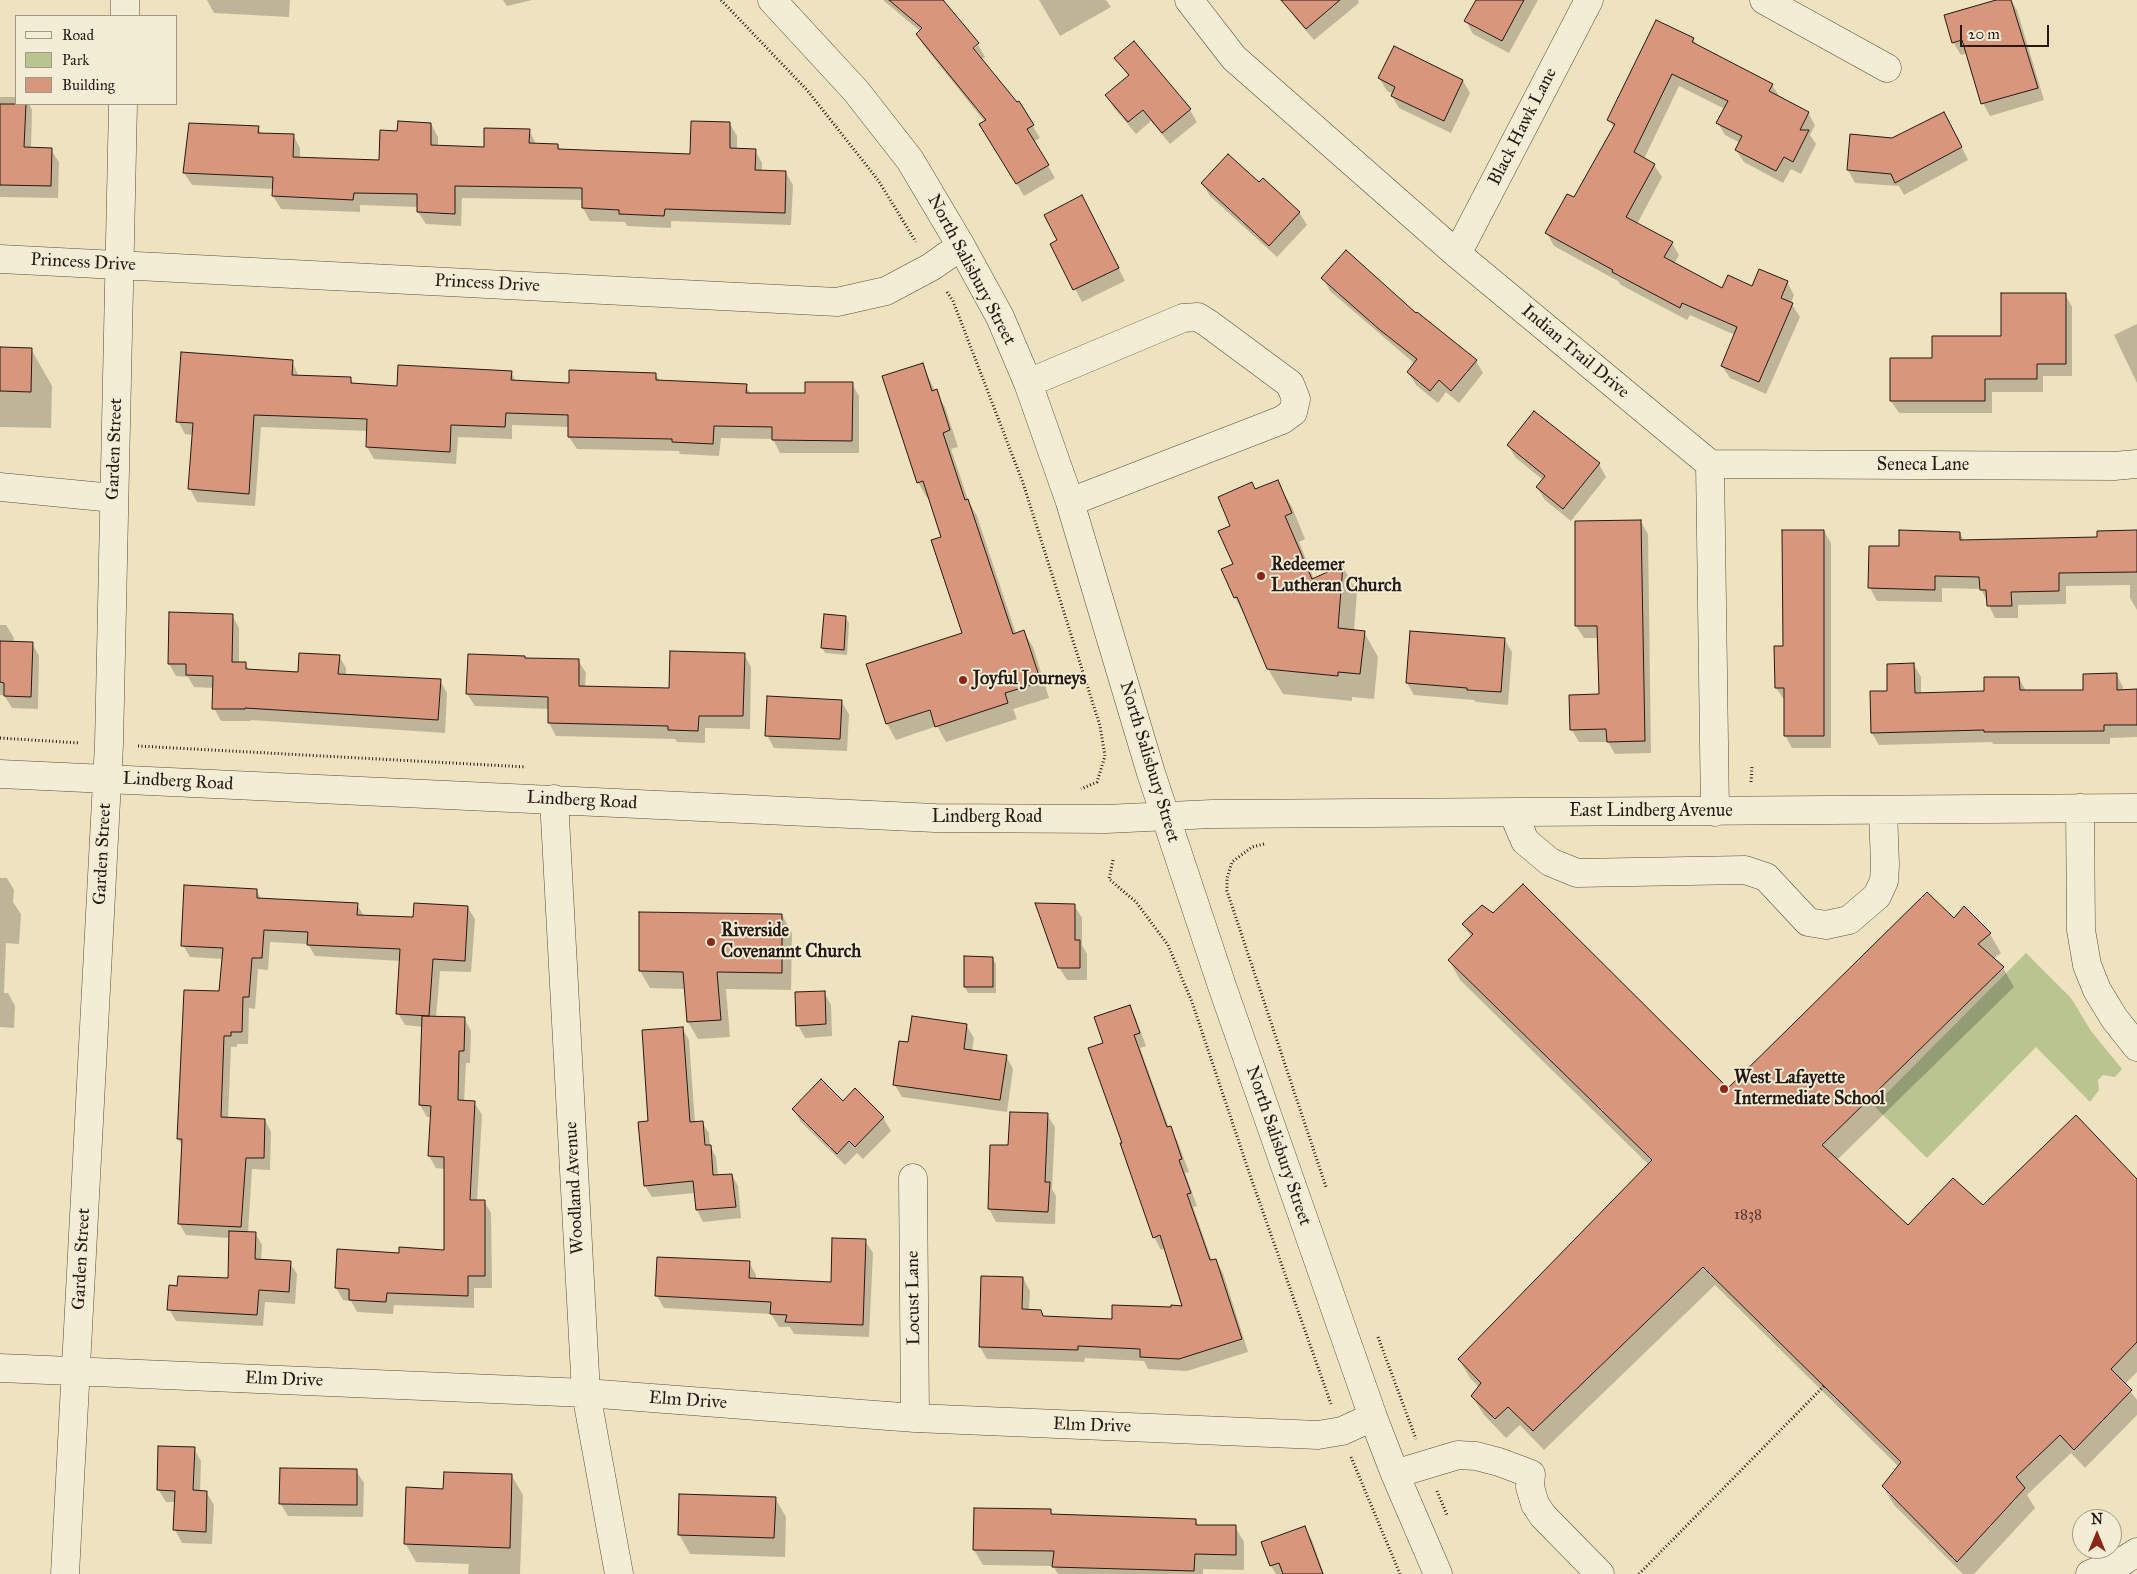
<!DOCTYPE html>
<style>
body{margin:0}
#map{position:relative;width:2137px;height:1574px;overflow:hidden;background:#eee3be;font-family:"IM FELL Great Primer",serif}
canvas{display:block}
.legend{position:absolute;left:15px;top:15px;width:162px;height:90px;box-sizing:border-box;background:#f4edd5;border:1px solid #a29887;margin:0;padding:6px 9px;list-style:none;font-size:15px;color:#261813}
.legend li{display:flex;align-items:center;gap:10px;height:25px}
.legend b{width:25px;border:1px solid #a29887}
.north{position:absolute;left:2072px;top:1509px;width:50px;height:50px;box-sizing:border-box;background:#f4edd5;border:1px solid #a29887;border-radius:50%;rotate:0deg;font-size:14px;font-weight:700;line-height:20px;text-align:center;color:#261813}
.north::after{content:'';display:block;margin:auto;width:18px;height:22px;background:#8f2418;clip-path:polygon(50% 0,100% 100%,50% 72%,0 100%)}
.scale{position:absolute;left:1960px;top:25px;width:89px;height:22px;box-sizing:border-box;border:2px solid #261813;border-top:0;padding-left:6px;font-size:15px;line-height:18px;white-space:nowrap;color:#261813;-webkit-text-stroke:4px #f4edd5;paint-order:stroke}
</style>
<div id="map">
<canvas width="2137" height="1574"></canvas>
<ul class="legend">
<li><b style="height:6px;background:#f4edd5"></b>Road</li>
<li><b style="height:14px;background:#b9c491"></b>Park</li>
<li><b style="height:14px;background:#d8967d"></b>Building</li>
</ul>
<div class="north">N</div>
<div class="scale">20 m</div>
</div>
<script>
const c = document.querySelector('canvas').getContext('2d');
c.lineJoin = 'round';
function paint(path, color) {
  c.fillStyle = color;
  c.fill(path, 'evenodd');
}
function poly(rows) {
  const path = new Path2D();
  for (const r of rows) {
    path.moveTo(r[0], r[1]);
    for (let i = 2; i < r.length; i += 2) path.lineTo(r[i], r[i + 1]);
  }
  return path;
}
function stroke(path, color, width, dash) {
  c.strokeStyle = color;
  c.lineWidth = width;
  c.lineCap = dash ? 'butt' : 'round';
  c.setLineDash(dash || []);
  c.stroke(path);
}
function write(font, color, halo, rows, align = 'center') {
  c.font = font + ' "IM FELL Great Primer",serif';
  c.lineWidth = 4;
  c.setLineDash([]);
  c.textBaseline = 'middle';
  c.strokeStyle = halo;
  c.fillStyle = color;
  for (const [text, x, y, turn = 0] of rows) {
    c.save();
    c.translate(x, y);
    c.rotate((+turn || 0) * Math.PI / 180);
    c.textAlign = isNaN(turn) ? turn : align;
    if (halo) c.strokeText(text, 0, 0);
    c.fillText(text, 0, 0);
    c.restore();
  }
}
paint(poly([
 [2026,953,2071,998,2091,1031,2122,1069,2115,1077,2103,1075,2098,1080,2099,1090,2090,1102,2036,1047,1927,1158,1874,1106]
]), '#b9c491');
paint(poly([
 [207,0,290,0,289,17,214,13],
 [503,0,532,0,507,6],
 [883,0,945,0,943,2,967,51,969,53,978,45,985,57,981,60,1016,104,1018,102,1040,138,1034,142,1055,178,1024,196,981,124,985,122,924,46,917,34,920,31],
 [1039,0,1106,0,1111,7,1060,36],
 [1291,0,1358,0,1359,3,1314,40,1295,18,1288,6],
 [1477,0,1538,0,1509,53,1473,34,1466,21],
 [2000,0,2011,0,2017,10,2044,100,1990,116,1983,103,1967,53,1961,55,1953,42],
 [1693,38,1697,46,1772,85,1780,97,1808,113,1815,125,1810,135,1816,144,1801,174,1791,169,1783,183,1744,162,1736,150,1740,143,1725,135,1718,123,1725,109,1679,86,1644,159,1654,165,1662,177,1637,224,1672,243,1679,255,1674,264,1723,290,1787,282,1794,295,1791,303,1800,317,1766,394,1730,378,1722,366,1735,335,1690,315,1687,320,1621,285,1618,281,1554,246,1547,233,1575,199,1614,128,1609,120],
 [1116,58,1190,110,1197,122,1170,144,1151,121,1136,134,1114,108,1106,95,1129,77],
 [1379,78,1463,81,1470,93,1451,133,1399,108,1392,96,1393,94,1387,91],
 [0,97,16,97,16,104,29,104,32,110,31,149,51,150,59,162,58,198,0,197],
 [431,124,438,137,438,146,485,148,529,130,536,144,558,145,561,151,691,156,730,124,737,136,737,149,755,150,762,163,762,172,786,173,793,185,791,225,671,221,671,228,627,226,625,222,590,221,583,208,583,200,462,198,461,226,426,224,418,212,418,207,360,205,360,212,281,209,273,196,274,189,192,185,184,173,258,128,262,135,293,135,300,148,300,158,380,161,398,132],
 [1951,126,1968,160,1904,195,1899,186,1855,183,1848,170,1851,136,1892,139],
 [1202,183,1299,212,1307,225,1277,257,1210,196],
 [1089,210,1125,281,1082,302,1051,244,1059,241],
 [1323,278,1416,315,1476,361,1483,373,1459,403,1446,392,1438,403,1416,385,1408,372,1415,364,1330,291],
 [2065,294,2072,307,2072,376,2043,376,2043,392,1992,392,1992,413,1899,413,1891,401,1934,359,2003,337],
 [2137,324,2137,383,2114,335],
 [0,348,31,349,52,386,51,428,0,427],
 [292,361,299,377,350,378,354,385,398,387,511,372,516,382,570,384,655,374,660,381,746,386,751,394,806,394,852,384,859,396,859,453,780,453,773,439,721,438,719,456,680,454,679,451,577,449,569,437,570,427,512,425,512,439,458,437,456,464,374,459,367,447,368,431,261,427,255,506,197,502,190,489,193,435,185,434,178,421],
 [922,364,935,391,945,407,958,447,951,449,968,500,977,516,1016,634,1024,632,1033,647,1049,698,1013,709,1017,719,946,742,937,726,896,740,887,724,867,665,963,634,943,538,929,498,927,498,918,482],
 [1508,445,1599,464,1606,477,1571,521,1545,500,1537,487,1543,480,1515,457],
 [1277,482,1292,507,1305,539,1299,542,1314,579,1343,567,1357,592,1354,631,1364,632,1378,657,1374,699,1352,697,1352,701,1283,694,1268,669,1247,619,1235,598,1232,527,1252,484,1256,490],
 [1641,522,1648,534,1651,753,1615,754,1608,742,1579,742,1572,730,1600,696,1599,638,1584,638,1576,626],
 [1824,531,1831,543,1831,748,1792,748,1785,735,1785,701,1776,688,1775,647,1784,647],
 [2137,531,2137,610,2130,598,2130,585,2066,586,2066,604,2018,605,2018,618,1995,618,1981,589,1942,588,1942,602,1877,601,1870,588,1871,547,1900,548,1960,533,1964,541,2098,538],
 [232,615,239,628,239,663,245,663,250,671,299,673,339,656,346,668,346,675,440,680,447,693,445,733,251,720,251,721,221,721,214,708,214,688,194,687,188,677,176,676,169,664],
 [845,617,849,623,847,655,825,653,822,647],
 [0,625,6,625,14,638,13,643,32,643,39,656,38,709,12,708,4,695,0,695],
 [1505,640,1512,652,1508,705,1476,702,1474,700,1414,695,1407,683],
 [744,654,751,667,750,729,705,728,705,743,677,742,675,739,556,736,549,723,549,709,475,706,467,694,525,657,526,659,578,660,586,673,585,687,670,689],
 [1914,665,1921,677,1921,694,1985,692,2019,678,2026,691,2084,691,2116,674,2123,687,2123,691,2137,691,2137,737,2110,738,2110,744,1993,744,1992,742,1879,745,1872,733,1889,692],
 [841,701,849,714,847,751,774,748,767,735],
 [0,878,7,878,14,890,13,902,21,914,19,944,6,943,4,993,8,993,15,1006,14,1028,0,1027],
 [256,890,262,900,357,905,364,916,414,918,468,908,475,919,471,972,440,971,436,1017,464,1018,471,1031,470,1063,466,1063,464,1102,474,1102,482,1115,477,1201,484,1201,491,1213,492,1288,474,1288,474,1308,394,1305,393,1314,357,1312,351,1301,343,1300,336,1288,338,1251,400,1254,446,1252,445,1169,436,1168,429,1156,431,1117,427,1117,420,1105,423,1027,405,1025,398,1013,401,961,315,956,308,944,270,942,268,970,258,969,255,1009,249,1008,248,1044,237,1044,237,1047,231,1047,228,1119,265,1120,271,1132,270,1170,252,1169,248,1233,255,1233,262,1245,261,1261,290,1263,297,1274,295,1304,265,1302,263,1326,176,1321,169,1309,178,1287,230,1280,230,1238,186,1235,179,1223,183,1147,178,1139,221,993,223,959,190,957,183,945],
 [1074,905,1082,918,1082,945,1087,954,1087,980,1067,980,1059,967],
 [782,915,792,933,791,990,726,989,730,1037,698,1039,688,1022,685,989,650,988,640,971],
 [1954,920,1990,934,2001,953,1993,959,2003,968,2014,987,1837,1160,1908,1227,1983,1207,2137,1180,2137,1372,2125,1384,2137,1400,2137,1415,2085,1468,2071,1453,2027,1495,2035,1508,1974,1574,1963,1574,1894,1505,1883,1486,1899,1467,1715,1285,1544,1450,1520,1425,1506,1438,1484,1415,1472,1396,1479,1387,1470,1378,1459,1359,1649,1165,1460,980,1449,960,1472,938,1464,925,1728,1090],
 [992,958,996,964,996,993,968,993,965,987],
 [824,992,831,1005,832,1036,805,1038,798,1025],
 [1129,1006,1136,1019,1146,1046,1140,1048,1169,1128,1177,1140,1189,1172,1185,1173,1197,1206,1193,1207,1212,1261,1216,1260,1223,1273,1248,1352,1187,1371,1148,1369,1144,1361,1085,1358,1084,1362,987,1359,980,1347,1023,1278,1030,1291,1029,1310,1040,1311,1044,1317,1113,1320,1184,1307,1166,1248,1161,1250,1154,1237,1124,1143,1105,1043],
 [966,1025,974,1038,972,1051,1006,1056,1013,1069,1007,1112,902,1097,894,1084,909,1043],
 [682,1028,689,1040,695,1123,702,1122,709,1133,710,1146,716,1157,718,1176,732,1175,738,1186,741,1218,703,1222,697,1210,695,1193,652,1197,645,1186,650,1122],
 [855,1090,883,1118,891,1131,863,1159,857,1153,845,1165,801,1122,793,1109,843,1102],
 [1047,1115,1055,1127,1052,1189,1056,1196,1055,1224,996,1222,989,1209,991,1146,1010,1146],
 [865,1241,873,1253,869,1337,794,1334,790,1327,779,1327,771,1314,664,1308,657,1296,749,1262,756,1275,756,1280,832,1283],
 [194,1449,201,1461,200,1492,206,1492,214,1505,212,1544,182,1543,175,1530,176,1502,166,1502,158,1489],
 [356,1471,364,1483,363,1517,288,1516,280,1503],
 [512,1476,523,1495,520,1574,468,1574,469,1564,416,1562,405,1543,444,1490],
 [775,1498,786,1517,785,1557,690,1554,679,1534],
 [1050,1510,1053,1516,1195,1520,1199,1526,1235,1527,1244,1542,1244,1570,1203,1569,1203,1574,1058,1574,1053,1566,983,1565,974,1550],
 [1304,1527,1312,1540,1324,1574,1276,1574,1271,1566]
]), '#0003');
const building = poly([
 [889,0,943,0,979,43,973,48,1017,102,1019,101,1034,125,1027,129,1049,165,1016,184,979,124,986,120,916,34,922,28,889,0],
 [1281,0,1340,0,1306,29,1281,0],
 [1476,0,1524,0,1502,41,1464,21,1476,0],
 [1996,0,2011,0,2038,88,1981,104,1962,40,1952,43,1944,15,1996,0],
 [1656,20,1694,38,1692,42,1773,84,1769,91,1809,112,1800,130,1809,130,1793,162,1784,157,1776,171,1735,150,1742,136,1716,123,1728,101,1672,74,1634,152,1655,164,1626,217,1673,242,1664,257,1722,288,1728,275,1752,286,1759,269,1788,281,1781,298,1793,303,1759,382,1721,366,1737,327,1682,303,1680,308,1612,272,1613,270,1545,233,1567,194,1574,197,1615,124,1607,120,1656,20],
 [1134,41,1191,109,1162,133,1143,110,1128,122,1105,95,1129,75,1114,58,1134,41],
 [1394,46,1463,80,1444,121,1391,96,1395,87,1378,78,1394,46],
 [0,104,26,104,24,147,52,148,51,186,0,185,0,104],
 [1944,112,1962,147,1895,183,1891,174,1847,170,1850,134,1892,138,1944,112],
 [398,121,431,123,431,145,484,147,484,128,530,129,529,143,558,144,558,149,690,154,691,121,730,122,730,148,756,149,755,170,786,171,785,213,665,209,664,216,619,214,619,210,582,208,582,188,455,186,455,214,417,212,417,194,354,193,353,200,272,196,273,177,183,173,189,123,259,126,258,133,294,134,293,157,379,160,380,130,397,131,398,121],
 [1228,154,1259,182,1263,178,1300,212,1269,246,1201,183,1228,154],
 [1082,195,1119,268,1073,290,1050,244,1057,240,1044,215,1082,195],
 [1346,250,1416,313,1417,312,1477,360,1451,391,1439,380,1430,391,1407,372,1417,359,1380,330,1321,278,1346,250],
 [2001,293,2066,293,2066,364,2037,364,2037,379,1985,379,1985,401,1890,401,1890,358,1932,358,1932,336,2001,336,2001,293],
 [0,347,32,348,31,392,0,391,0,347],
 [181,352,293,360,292,375,351,377,351,383,397,386,398,365,512,371,511,380,569,383,569,370,656,373,656,380,747,384,746,393,805,393,805,382,853,382,852,441,772,440,772,427,714,426,713,444,672,442,672,439,568,437,568,415,506,413,505,427,451,425,450,452,366,447,367,419,254,415,249,494,188,489,193,423,176,422,181,352],
 [923,363,932,391,937,389,950,430,943,433,965,500,968,499,1013,634,1024,630,1041,682,1005,693,1008,703,935,727,930,710,886,724,866,664,962,633,931,540,941,537,923,481,917,483,882,376,923,363],
 [1534,411,1600,463,1563,509,1536,487,1545,476,1507,445,1534,411],
 [1278,480,1292,513,1285,516,1312,579,1343,565,1338,628,1365,631,1360,674,1338,672,1338,676,1267,669,1237,597,1234,598,1221,569,1233,564,1218,531,1230,526,1218,497,1252,482,1255,489,1278,480],
 [1641,520,1645,741,1607,742,1606,729,1570,730,1569,695,1599,694,1597,626,1575,626,1575,521,1641,520],
 [1782,530,1824,530,1824,736,1784,736,1784,688,1775,688,1774,646,1783,646,1782,530],
 [1899,530,1960,532,1960,540,2097,537,2097,531,2137,530,2137,572,2059,573,2059,591,2011,592,2012,606,1987,606,1986,590,1980,590,1979,577,1935,576,1935,590,1868,588,1869,546,1899,546,1899,530],
 [169,612,233,614,232,662,246,662,246,669,298,672,299,653,340,655,338,674,441,679,438,720,245,708,245,709,212,709,213,676,186,675,186,664,168,664,169,612],
 [824,614,846,616,844,650,821,648,824,614],
 [1410,631,1505,638,1501,692,1467,690,1467,688,1406,683,1410,631],
 [0,641,33,642,31,697,4,696,4,683,0,682,0,641],
 [670,651,745,653,743,716,699,716,698,731,668,730,668,726,548,723,548,697,466,694,468,654,525,656,525,658,579,659,579,686,669,688,670,651],
 [1914,663,1915,693,1984,691,1984,677,2019,677,2020,690,2083,690,2083,674,2117,673,2117,690,2137,689,2137,725,2104,725,2104,731,1984,732,1984,730,1871,733,1870,691,1887,691,1887,664,1914,663],
 [767,696,842,700,840,739,765,736,767,696],
 [1523,884,1728,1088,1927,892,1954,918,1964,906,1991,933,1978,944,2004,967,1822,1145,1908,1225,1953,1178,1983,1205,2076,1115,2137,1179,2137,1342,2111,1369,2132,1390,2074,1450,2060,1435,2016,1477,2025,1488,1957,1562,1882,1486,1901,1462,1703,1267,1533,1431,1508,1407,1495,1419,1471,1396,1481,1383,1458,1359,1652,1160,1448,960,1473,934,1462,924,1482,905,1493,913,1523,884],
 [184,885,257,889,257,898,358,903,357,915,413,917,414,903,468,906,465,961,433,959,429,1016,396,1014,400,949,307,945,308,932,264,930,262,958,252,958,249,997,243,997,242,1032,231,1032,231,1036,224,1036,221,1117,265,1119,264,1158,246,1158,241,1227,178,1224,182,1139,177,1139,184,990,219,991,223,948,181,946,184,885],
 [1035,903,1075,904,1075,940,1080,940,1080,968,1058,968,1035,903],
 [639,912,782,914,782,973,717,972,721,1020,687,1022,683,972,639,971,639,912],
 [964,956,993,957,993,987,964,987,964,956],
 [825,991,826,1024,796,1026,795,992,825,991],
 [1130,1005,1140,1033,1134,1035,1167,1127,1171,1126,1182,1159,1179,1160,1191,1193,1187,1194,1210,1260,1216,1259,1242,1339,1179,1359,1140,1357,1140,1349,1078,1346,1078,1350,979,1347,981,1276,1023,1277,1022,1309,1041,1310,1043,1316,1112,1319,1112,1305,1171,1307,1171,1305,1182,1306,1160,1235,1153,1238,1120,1143,1122,1143,1088,1048,1103,1043,1094,1017,1130,1005],
 [422,1016,465,1017,464,1051,459,1051,458,1100,475,1101,470,1200,485,1200,485,1276,468,1276,468,1296,387,1293,386,1302,349,1300,349,1289,335,1288,337,1249,399,1253,399,1247,444,1250,444,1157,428,1156,431,1106,419,1105,422,1016],
 [912,1016,967,1024,964,1049,1007,1055,1000,1100,893,1085,899,1041,908,1042,912,1016],
 [683,1027,690,1122,703,1121,705,1145,711,1145,713,1175,732,1174,736,1207,696,1210,693,1181,644,1186,638,1122,648,1121,642,1030,683,1027],
 [821,1079,843,1101,855,1088,884,1117,855,1147,849,1141,837,1154,792,1109,821,1079],
 [1010,1112,1048,1113,1045,1182,1050,1182,1048,1212,988,1209,990,1145,1008,1145,1010,1112],
 [229,1231,256,1232,255,1259,291,1261,289,1292,259,1290,257,1315,167,1310,169,1285,177,1286,178,1276,228,1278,229,1231],
 [832,1238,866,1239,863,1325,785,1322,787,1315,770,1314,771,1302,655,1296,657,1257,750,1261,749,1278,831,1282,832,1238],
 [158,1446,195,1447,193,1490,207,1491,206,1532,173,1530,175,1491,157,1490,158,1446],
 [280,1468,357,1469,357,1505,279,1504,280,1468],
 [444,1472,512,1474,510,1548,404,1544,406,1487,443,1489,444,1472],
 [679,1494,776,1497,774,1538,678,1535,679,1494],
 [974,1508,1051,1509,1051,1514,1196,1519,1196,1525,1236,1525,1236,1555,1195,1554,1194,1571,1052,1567,1054,1551,973,1550,974,1508],
 [1305,1526,1323,1574,1283,1574,1279,1563,1270,1566,1261,1542,1305,1526]
]);
paint(building, '#d8967d');
stroke(building, '#261813', 1);
const minor = poly([
 [772,0,856,91,910,160,961,246,1000,317,1028,383,1070,502,1151,773,1222,986,1373,1417,1395,1474,1438,1574],
 [1189,0,1234,58,1457,254,1710,464,1715,812],
 [1764,0,1887,68],
 [125,16,125,0],
 [1457,254,1589,0],
 [0,259,837,302,886,291,931,267,961,246],
 [1028,383,1183,318,1198,317,1209,324,1290,384,1296,399,1293,412,1282,420,1070,502],
 [1710,464,2114,466,2137,464],
 [0,487,113,498],
 [0,774,935,818,1106,819,1212,814,2137,808],
 [554,799,586,1393,619,1574],
 [2080,808,2081,930,2087,965,2097,990,2114,1018,2137,1047],
 [1513,813,1525,841,1550,862,1577,873,1745,870,1766,877,1808,922,1826,925,1849,920,1877,896,1884,881,1885,865,1883,810],
 [913,1178,915,1418],
 [0,1368,586,1393,915,1418,1318,1435,1342,1431,1373,1417],
 [1395,1474,1458,1455,1476,1456,1499,1462,1531,1474,1530,1487,1535,1504,1543,1516,1600,1574],
 [65,1574,109,744,123,104],
 [2090,1574,2123,1561,2137,1552]
]);
stroke(minor, '#584b3e', 29);
stroke(poly([
 [721,0,807,90,878,180,916,242],
 [947,292,953,301,1023,483,1100,726,1105,756,1097,782,1081,789],
 [0,738,80,743],
 [138,746,526,767],
 [1751,782,1752,767],
 [1264,844,1252,847,1232,862,1227,878,1227,891,1326,1187],
 [1113,860,1109,879,1136,902,1168,945,1192,1002,1252,1181,1331,1404],
 [1378,1337,1416,1439],
 [1351,1457,1400,1574],
 [1437,1491,1447,1515],
 [1639,1574,1824,1386]
]), '#261813', 3, [1, 2.5]);
stroke(minor, '#f4edd5', 28);
for (const [x, y, r, color] of [
 [1261,576,5,"#8f2418"],
 [963,680,5,"#8f2418"],
 [711,942,5,"#8f2418"],
 [1724,1089,5,"#8f2418"]
]) {
  const dot = new Path2D();
  dot.arc(x, y, r, 0, 2 * Math.PI);
  c.fillStyle = color;
  c.fill(dot);
  stroke(dot, '#f4edd5', 2);
}
write('15px', '#52382e', null, [
 ["1838",1748,1215]
]);
write('18px', '#261813', '#f4edd5', [
 ["Black Hawk Lane",1523,127,-63],
 ["Princess Drive",83,263,3],
 ["North Salisbury Street",971,270,62],
 ["Princess Drive",487,284,3],
 ["Indian Trail Drive",1575,352,40],
 ["Garden Street",115,449,-88],
 ["Seneca Lane",1923,466],
 ["North Salisbury Street",1149,762,73],
 ["Lindberg Road",178,782,3],
 ["Lindberg Road",582,801,3],
 ["East Lindberg Avenue",1651,812],
 ["Lindberg Road",987,818],
 ["Garden Street",103,854,-87],
 ["North Salisbury Street",1278,1146,71],
 ["Woodland Avenue",575,1188,-93],
 ["Garden Street",82,1259,-87],
 ["Locust Lane",914,1298,-91],
 ["Elm Drive",284,1380,2],
 ["Elm Drive",688,1401,4],
 ["Elm Drive",1092,1426,2]
]);
write('bold 18px', '#261813', '#f4edd5', [
 ["Redeemer",1271,566],
 ["Lutheran Church",1271,587],
 ["Joyful Journeys",973,680],
 ["Riverside",721,932],
 ["Covenannt Church",721,953],
 ["West Lafayette",1734,1079],
 ["Intermediate School",1734,1100]
], 'left');
</script>
